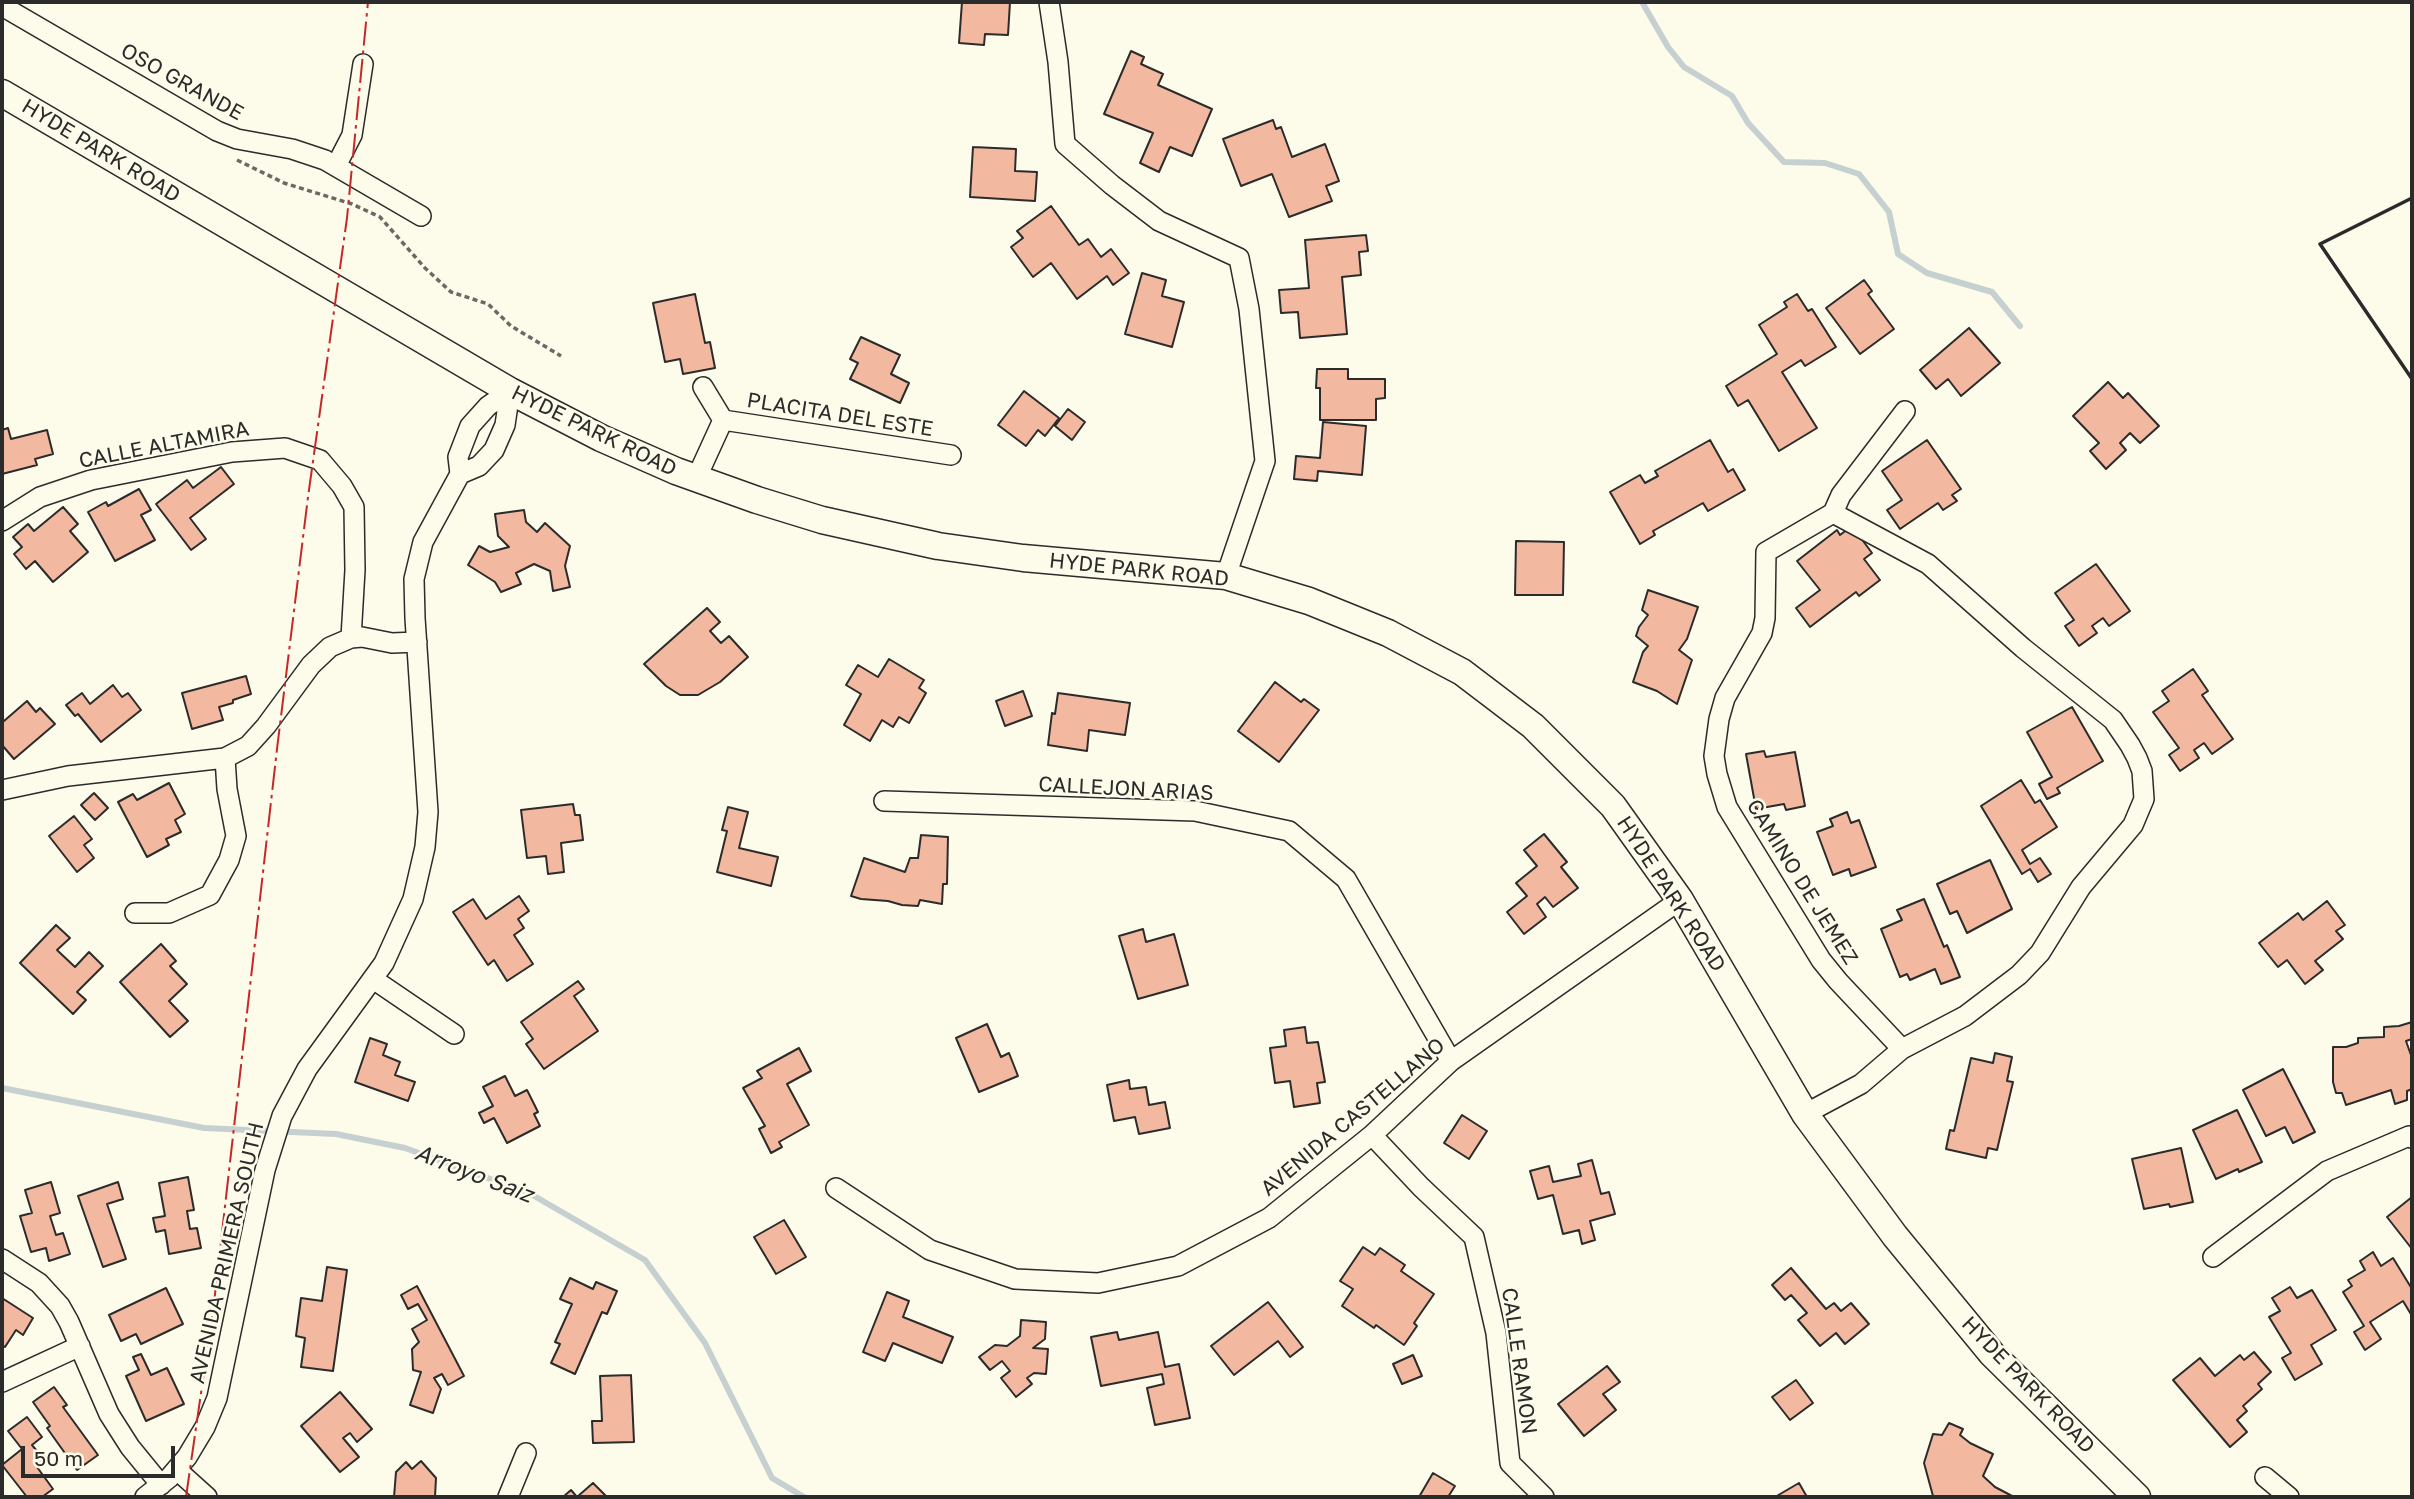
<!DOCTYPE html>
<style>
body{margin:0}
#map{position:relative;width:2414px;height:1499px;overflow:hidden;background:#fdfbea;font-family:"Golos Text",sans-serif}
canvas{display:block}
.frame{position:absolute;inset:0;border:4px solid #2b2b2b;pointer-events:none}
.scale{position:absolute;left:21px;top:1446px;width:154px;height:32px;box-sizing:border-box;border:4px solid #2b2b2b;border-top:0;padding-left:9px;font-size:21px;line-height:24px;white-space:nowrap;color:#2b2b2b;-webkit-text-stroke:5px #fdfbea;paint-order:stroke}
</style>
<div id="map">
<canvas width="2414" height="1499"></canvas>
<div class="frame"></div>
<div class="scale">50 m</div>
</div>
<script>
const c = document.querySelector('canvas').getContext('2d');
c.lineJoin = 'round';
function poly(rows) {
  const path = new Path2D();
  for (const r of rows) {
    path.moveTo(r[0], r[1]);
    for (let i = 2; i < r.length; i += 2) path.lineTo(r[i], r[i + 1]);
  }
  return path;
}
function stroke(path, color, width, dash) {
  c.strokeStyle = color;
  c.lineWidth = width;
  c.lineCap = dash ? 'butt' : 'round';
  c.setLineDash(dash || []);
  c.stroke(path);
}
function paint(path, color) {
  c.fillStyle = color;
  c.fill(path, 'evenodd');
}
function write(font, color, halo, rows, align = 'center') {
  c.font = font + ' "Golos Text",sans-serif';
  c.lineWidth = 5;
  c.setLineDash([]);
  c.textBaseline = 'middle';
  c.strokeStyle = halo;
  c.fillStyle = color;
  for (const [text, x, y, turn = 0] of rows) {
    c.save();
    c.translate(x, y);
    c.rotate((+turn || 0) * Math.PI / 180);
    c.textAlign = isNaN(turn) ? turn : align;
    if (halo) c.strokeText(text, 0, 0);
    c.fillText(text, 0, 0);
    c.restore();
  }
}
stroke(poly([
 [1642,2,1668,47,1684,67,1732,96,1748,123,1784,162,1825,163,1859,174,1889,212,1898,254,1927,273,1992,292,2020,326],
 [2,1088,204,1128,336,1134,405,1148,529,1193,645,1260,705,1343,772,1478,804,1497]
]), '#c7d0d0', 6);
const building = poly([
 [962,2,1010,2,1008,35,985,34,984,45,959,43,962,2],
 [1131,51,1144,57,1141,64,1163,74,1158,85,1212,109,1192,156,1170,147,1159,172,1140,163,1153,133,1104,114,1131,51],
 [1273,120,1276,129,1281,127,1292,157,1325,144,1339,181,1326,186,1332,201,1289,217,1272,174,1241,186,1223,139,1273,120],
 [973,147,1016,149,1015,171,1037,172,1035,201,970,197,973,147],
 [1051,206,1079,245,1088,239,1101,257,1111,249,1129,273,1113,285,1107,276,1077,299,1051,263,1033,277,1011,247,1023,238,1017,231,1051,206],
 [1366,235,1368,251,1359,252,1361,275,1342,277,1347,334,1300,338,1298,312,1281,313,1279,290,1309,288,1305,240,1366,235],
 [1142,273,1166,280,1162,296,1184,302,1172,347,1125,334,1142,273],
 [1864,280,1872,291,1868,294,1894,329,1860,354,1826,308,1864,280],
 [695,294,705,343,710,342,715,368,683,374,680,359,665,362,653,303,695,294],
 [1797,294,1808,311,1812,309,1836,347,1805,366,1801,360,1782,372,1817,428,1779,451,1748,400,1738,406,1726,386,1777,354,1759,325,1787,307,1784,302,1797,294],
 [1969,328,2000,363,1961,396,1948,379,1936,389,1920,370,1969,328],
 [861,337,900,355,891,374,909,383,900,403,850,379,858,363,850,359,861,337],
 [1317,369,1348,369,1348,379,1385,379,1385,398,1376,399,1376,420,1320,420,1320,388,1316,388,1317,369],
 [2108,382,2123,398,2128,393,2159,426,2140,443,2130,433,2120,443,2126,450,2106,469,2090,451,2099,443,2073,416,2108,382],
 [1024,391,1059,418,1045,436,1038,430,1026,446,998,425,1024,391],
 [1068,409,1085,422,1072,440,1055,426,1068,409],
 [1323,422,1366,426,1362,475,1318,471,1317,481,1294,479,1296,456,1320,458,1323,422],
 [8,428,11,439,47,430,53,454,35,459,37,465,2,474,2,430,8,428],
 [1710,440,1728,472,1733,469,1745,490,1708,511,1703,503,1653,531,1655,535,1640,544,1610,492,1640,475,1645,483,1658,476,1655,471,1710,440],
 [1927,440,1961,489,1952,495,1957,501,1943,510,1938,503,1900,529,1887,510,1902,500,1882,471,1927,440],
 [221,467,234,484,190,518,206,539,191,550,156,504,187,480,193,488,221,467],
 [139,489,151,510,141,515,155,540,115,561,88,512,106,502,108,506,139,489],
 [63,507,78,524,70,531,88,552,53,582,35,561,26,569,14,554,22,547,13,537,28,524,34,531,63,507],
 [524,510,526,522,537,532,545,523,570,546,565,566,570,587,553,591,550,571,534,564,516,573,521,584,501,592,495,582,468,565,479,546,490,552,509,547,498,536,495,514,524,510],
 [1852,526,1872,553,1864,559,1880,580,1859,596,1856,592,1810,627,1796,608,1820,590,1797,561,1837,530,1840,535,1852,526],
 [1516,541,1564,542,1563,595,1515,595,1516,541],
 [2096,564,2130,611,2109,626,2103,618,2092,626,2097,633,2079,646,2065,626,2074,620,2055,593,2096,564],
 [1648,590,1698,607,1687,639,1679,650,1692,660,1677,704,1657,691,1633,682,1643,652,1648,646,1636,636,1639,627,1648,615,1642,610,1648,590],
 [707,608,720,622,710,631,721,643,729,636,748,657,720,682,698,695,680,695,666,686,644,664,707,608],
 [889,659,924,680,919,688,926,693,909,723,899,717,893,727,882,720,870,741,844,725,861,694,846,685,858,665,878,677,889,659],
 [2193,669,2208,691,2202,695,2233,739,2212,754,2204,743,2194,750,2199,758,2180,771,2169,755,2179,748,2153,712,2169,701,2162,691,2193,669],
 [246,676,251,694,233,700,233,703,219,707,223,720,192,729,182,693,246,676],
 [1275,682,1301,702,1304,699,1319,710,1279,762,1238,731,1275,682],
 [113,685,122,697,128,693,141,710,101,742,78,714,75,716,66,705,82,693,90,704,113,685],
 [1023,691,1032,716,1005,726,996,701,1023,691],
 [1058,693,1130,703,1125,735,1089,730,1087,751,1048,745,1052,713,1055,714,1058,693],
 [27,701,36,712,40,708,55,724,14,759,2,745,2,718,4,721,27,701],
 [2072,707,2103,761,2057,788,2060,793,2047,799,2039,784,2052,777,2027,732,2072,707],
 [1764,751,1766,757,1795,752,1805,806,1786,810,1784,804,1756,809,1746,754,1764,751],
 [2021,780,2035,803,2040,800,2057,827,2022,850,2030,864,2040,858,2051,874,2038,882,2030,869,2022,874,1981,806,2021,780],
 [169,783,185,814,175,820,181,832,166,839,169,845,147,857,118,802,133,794,137,800,169,783],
 [94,793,108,808,95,820,81,805,94,793],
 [573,804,575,815,580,815,583,840,561,843,564,872,548,874,546,856,527,858,521,810,573,804],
 [728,807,748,812,739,848,778,857,771,886,717,872,727,831,722,830,728,807],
 [1847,812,1851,823,1859,820,1876,867,1851,876,1849,869,1833,875,1817,832,1833,826,1830,819,1847,812],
 [74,816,92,839,84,845,94,858,77,872,49,836,74,816],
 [1544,834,1567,862,1561,867,1578,888,1553,907,1545,897,1537,904,1546,917,1524,934,1507,912,1527,896,1516,883,1537,866,1524,850,1544,834],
 [921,835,948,837,947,884,943,884,942,904,920,900,918,906,902,905,888,901,861,899,851,896,864,858,905,872,910,858,918,858,921,835],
 [1990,860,2012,909,1967,933,1957,911,1950,914,1937,884,1990,860],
 [519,896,529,911,518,919,524,928,514,935,533,964,507,981,494,960,488,965,453,912,473,899,486,919,519,896],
 [1924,899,1944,947,1947,945,1960,977,1941,984,1935,969,1910,980,1907,974,1900,977,1881,929,1902,920,1897,910,1924,899],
 [2327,901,2345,925,2336,931,2343,939,2315,961,2323,970,2305,984,2287,960,2278,967,2259,943,2298,913,2303,920,2327,901],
 [56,925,70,938,57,950,75,967,89,952,103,966,77,992,86,1000,73,1014,20,963,56,925],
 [1143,929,1146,942,1174,934,1188,985,1138,999,1119,936,1143,929],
 [161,944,176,961,170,966,187,984,169,1001,188,1021,170,1037,120,982,161,944],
 [578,981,584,989,574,996,598,1031,544,1069,526,1044,533,1039,521,1022,578,981],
 [2412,1022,2412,1039,2406,1041,2412,1058,2412,1089,2407,1091,2407,1100,2395,1104,2391,1090,2346,1105,2342,1093,2336,1093,2333,1082,2333,1047,2346,1047,2358,1043,2358,1038,2384,1037,2384,1027,2399,1026,2412,1022],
 [987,1024,1001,1057,1009,1053,1018,1076,979,1092,956,1038,987,1024],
 [1305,1027,1307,1043,1318,1042,1325,1082,1317,1083,1320,1103,1294,1107,1290,1081,1275,1083,1270,1048,1286,1046,1284,1030,1305,1027],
 [370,1038,387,1044,383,1055,400,1062,395,1075,415,1082,408,1101,355,1082,370,1038],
 [799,1048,811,1071,787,1084,809,1125,779,1142,782,1147,771,1153,759,1129,765,1126,743,1088,762,1078,757,1071,799,1048],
 [1995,1053,2012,1057,2007,1081,2013,1082,1997,1150,1988,1148,1986,1158,1946,1149,1950,1130,1954,1131,1971,1058,1993,1063,1995,1053],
 [2283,1069,2315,1132,2293,1143,2285,1127,2266,1136,2243,1090,2283,1069],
 [505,1076,515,1096,527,1090,538,1112,534,1114,540,1126,507,1143,494,1118,484,1123,479,1113,493,1106,483,1087,505,1076],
 [1129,1080,1130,1089,1146,1087,1149,1105,1165,1102,1170,1128,1139,1134,1135,1117,1114,1121,1107,1085,1129,1080],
 [2237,1110,2262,1162,2239,1172,2238,1169,2216,1179,2193,1130,2237,1110],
 [1462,1115,1487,1131,1469,1159,1444,1143,1462,1115],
 [2181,1148,2193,1202,2170,1207,2169,1204,2144,1209,2132,1159,2181,1148],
 [1592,1160,1601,1194,1609,1192,1615,1214,1590,1221,1595,1240,1582,1244,1579,1230,1563,1234,1553,1195,1538,1199,1530,1171,1549,1166,1553,1182,1581,1176,1578,1164,1592,1160],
 [188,1177,194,1210,187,1211,190,1229,197,1228,201,1248,169,1254,165,1230,156,1232,153,1218,165,1216,159,1183,188,1177],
 [51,1182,60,1213,50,1216,56,1235,63,1233,70,1254,49,1261,46,1248,31,1252,20,1216,32,1213,25,1190,51,1182],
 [118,1182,123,1199,107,1204,126,1259,103,1267,78,1196,118,1182],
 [2412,1197,2412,1249,2387,1217,2412,1197],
 [784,1220,806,1257,776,1274,754,1237,784,1220],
 [1363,1247,1375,1255,1380,1248,1405,1265,1401,1271,1434,1294,1414,1323,1417,1326,1404,1345,1376,1325,1374,1328,1342,1306,1353,1289,1340,1281,1363,1247],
 [2373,1252,2381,1266,2393,1258,2412,1289,2412,1316,2403,1301,2370,1322,2381,1339,2365,1350,2354,1332,2364,1326,2343,1292,2352,1286,2348,1280,2365,1270,2360,1261,2373,1252],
 [327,1267,347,1270,333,1371,301,1367,305,1338,296,1336,301,1298,322,1301,327,1267],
 [1791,1268,1826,1309,1834,1303,1841,1311,1851,1303,1869,1324,1845,1344,1836,1333,1820,1346,1798,1320,1807,1313,1791,1295,1785,1300,1772,1285,1791,1268],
 [570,1278,593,1289,596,1282,617,1291,607,1314,602,1312,575,1374,551,1363,560,1344,555,1342,572,1304,560,1299,570,1278],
 [417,1286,464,1376,448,1385,442,1374,434,1378,441,1389,433,1413,410,1405,421,1372,413,1370,412,1349,419,1342,412,1329,427,1320,418,1304,408,1309,401,1295,417,1286],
 [2290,1287,2297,1298,2312,1290,2336,1330,2311,1345,2322,1364,2295,1380,2282,1358,2291,1353,2269,1317,2280,1311,2272,1298,2290,1287],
 [166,1288,183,1324,141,1344,136,1334,121,1341,109,1315,166,1288],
 [887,1292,909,1301,903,1317,953,1337,942,1363,893,1343,885,1361,863,1352,887,1292],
 [2,1298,33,1318,23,1335,16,1330,5,1347,2,1345,2,1298],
 [1268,1302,1303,1347,1290,1357,1278,1341,1234,1375,1211,1346,1268,1302],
 [1021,1320,1046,1322,1045,1339,1033,1348,1048,1349,1046,1374,1034,1373,1027,1378,1032,1384,1016,1397,1001,1378,1010,1371,1002,1361,990,1370,979,1357,995,1345,1007,1346,1020,1336,1021,1320],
 [1117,1332,1119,1340,1158,1332,1165,1367,1179,1364,1190,1418,1155,1425,1147,1388,1164,1384,1162,1374,1101,1386,1091,1337,1117,1332],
 [2254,1352,2271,1372,2258,1384,2262,1389,2243,1406,2247,1411,2237,1420,2247,1432,2230,1447,2173,1380,2200,1358,2215,1376,2240,1355,2244,1360,2254,1352],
 [141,1354,151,1375,167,1368,184,1404,146,1421,126,1376,139,1370,133,1357,141,1354],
 [1413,1355,1422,1376,1402,1384,1393,1364,1413,1355],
 [1607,1366,1620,1382,1603,1394,1616,1410,1584,1436,1558,1404,1607,1366],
 [631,1375,634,1442,593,1443,592,1421,602,1421,600,1376,631,1375],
 [1796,1380,1813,1403,1790,1420,1772,1397,1796,1380],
 [54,1387,67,1405,63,1407,98,1455,77,1470,47,1428,50,1426,33,1402,54,1387],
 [340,1392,372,1429,357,1442,350,1433,343,1438,359,1457,340,1472,301,1426,340,1392],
 [27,1417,42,1437,32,1445,45,1461,37,1467,53,1489,42,1497,27,1497,2,1465,22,1449,8,1431,27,1417],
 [1949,1423,1963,1429,1960,1435,1970,1443,1993,1454,1983,1476,1995,1487,2014,1497,1933,1496,1924,1463,1933,1434,1942,1435,1949,1423],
 [421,1461,436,1478,435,1497,394,1497,396,1472,406,1462,412,1469,421,1461],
 [1433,1473,1455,1486,1448,1497,1419,1497,1433,1473],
 [593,1483,607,1497,563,1497,571,1490,577,1497,593,1483],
 [1799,1483,1807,1497,1775,1497,1799,1483]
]);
paint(building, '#f2b8a0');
stroke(building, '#2b2b2b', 2);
const street = poly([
 [1049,2,1058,62,1065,144,1112,185,1159,221,1239,258,1249,309,1265,461,1226,576],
 [2,6,217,131,237,139,292,149,325,160,421,216],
 [336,166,352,135,363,64],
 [703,387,723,420,951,455],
 [460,474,479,466,494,450,505,425,510,391],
 [696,479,723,420],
 [2,521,40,497,91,480,232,452,285,448,320,460,342,486,354,507,355,570,351,638],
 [2,790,68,776,225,758,248,746,266,726,311,665,330,647,351,638,362,637,392,643,417,642],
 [884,801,1195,811,1289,831,1346,879,1451,1061],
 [135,913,169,913,210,895,229,860,236,836,227,789,225,758],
 [373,979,454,1034],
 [1902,1049,1838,981,1821,960,1727,807,1717,774,1714,756,1719,719,1725,698,1762,633,1765,618,1766,552,1833,513,1841,495,1905,411],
 [1805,1114,1861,1084,1902,1049,1965,1016,2019,975,2040,953,2081,887,2133,825,2144,799,2142,771,2137,758,2130,745,2113,720,2023,648,1928,564,1833,513],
 [1372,1135,1421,1187,1474,1237,1496,1333,1510,1463,1544,1497],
 [836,1188,930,1250,1015,1279,1098,1283,1178,1266,1269,1218,1372,1135,1451,1061,1680,900],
 [2213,1257,2327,1171,2409,1136,2412,1138],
 [2,1259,39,1283,60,1306,69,1322,109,1414,130,1447,161,1485],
 [2,1382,80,1346],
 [177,1470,207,1497],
 [2265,1477,2289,1497],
 [145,1497,169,1478,187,1457,205,1427,217,1398,265,1170,282,1116,307,1069,384,963,413,899,425,847,428,812,415,618,414,579,423,542,460,474,458,457,470,426,488,406,510,391],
 [508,1497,526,1453]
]);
const secondary = poly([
 [2,93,510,391,601,438,676,471,757,500,822,520,938,546,1023,558,1226,576,1309,601,1388,633,1462,672,1533,726,1613,806,1680,900,1805,1114,1895,1236,1992,1354,2137,1497]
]);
stroke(street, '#2b2b2b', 22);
stroke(secondary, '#2b2b2b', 29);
stroke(poly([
 [237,160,284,183,352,204,380,217,425,268,451,292,488,304,511,326,561,356]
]), '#6a6964', 3.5, [5, 3.5]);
stroke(street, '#fdfbea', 19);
stroke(secondary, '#fdfbea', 26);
stroke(poly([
 [2412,198,2320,244,2412,379]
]), '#2b2b2b', 3.5);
stroke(poly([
 [186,1497,214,1303,277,749,308,497,347,218,368,2]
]), '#c62828', 2, [24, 5, 3.5, 5]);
write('21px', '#2b2b2b', '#fdfbea', [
 ["OSO GRANDE",182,82,29],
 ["HYDE PARK ROAD",101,151,31],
 ["PLACITA DEL ESTE",840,415,9],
 ["HYDE PARK ROAD",594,431,26],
 ["CALLE ALTAMIRA",164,445,-11],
 ["HYDE PARK ROAD",1139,570,6],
 ["CALLEJON ARIAS",1126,789,3],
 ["CAMINO DE JEMEZ",1802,882,58],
 ["HYDE PARK ROAD",1671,894,57],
 ["AVENIDA CASTELLANO",1353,1117,-40],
 ["AVENIDA PRIMERA SOUTH",227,1253,-77],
 ["CALLE RAMON",1519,1361,82],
 ["HYDE PARK ROAD",2028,1385,46]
]);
write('italic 23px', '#2b2b2b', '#fdfbea', [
 ["Arroyo Saiz",474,1174,21]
]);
</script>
